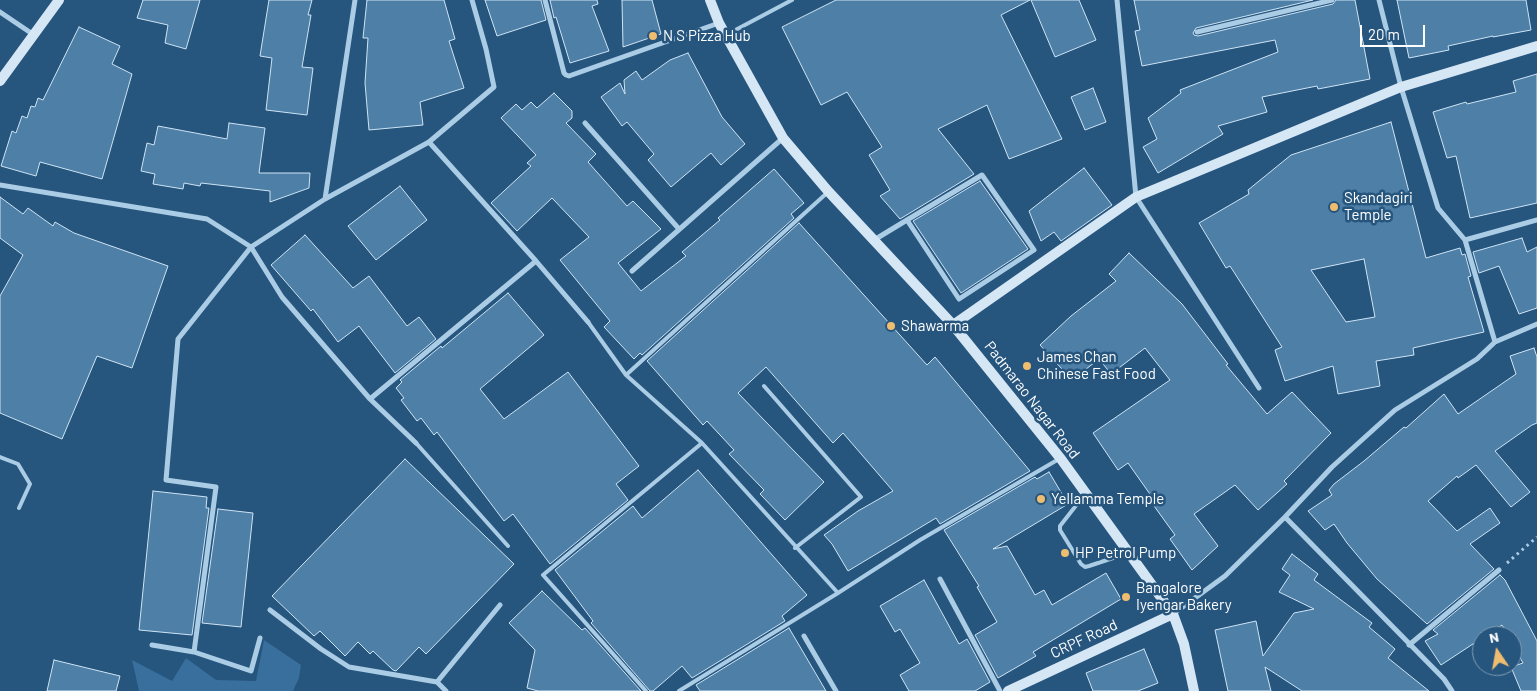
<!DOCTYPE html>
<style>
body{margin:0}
#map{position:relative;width:1537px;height:691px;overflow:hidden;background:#26557e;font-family:Barlow,sans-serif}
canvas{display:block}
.north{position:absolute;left:1472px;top:626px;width:50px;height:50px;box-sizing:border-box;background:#26557e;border:1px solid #7d99b2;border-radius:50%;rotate:348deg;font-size:14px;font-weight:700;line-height:20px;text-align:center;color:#fff}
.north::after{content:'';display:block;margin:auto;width:18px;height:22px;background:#efbd70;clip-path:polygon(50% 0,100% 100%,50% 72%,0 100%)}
.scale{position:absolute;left:1360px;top:25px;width:65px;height:22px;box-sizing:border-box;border:2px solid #fff;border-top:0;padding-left:6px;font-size:15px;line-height:18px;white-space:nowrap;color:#fff;-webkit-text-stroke:4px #26557e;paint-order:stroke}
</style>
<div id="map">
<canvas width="1537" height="691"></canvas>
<div class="north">N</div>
<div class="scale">20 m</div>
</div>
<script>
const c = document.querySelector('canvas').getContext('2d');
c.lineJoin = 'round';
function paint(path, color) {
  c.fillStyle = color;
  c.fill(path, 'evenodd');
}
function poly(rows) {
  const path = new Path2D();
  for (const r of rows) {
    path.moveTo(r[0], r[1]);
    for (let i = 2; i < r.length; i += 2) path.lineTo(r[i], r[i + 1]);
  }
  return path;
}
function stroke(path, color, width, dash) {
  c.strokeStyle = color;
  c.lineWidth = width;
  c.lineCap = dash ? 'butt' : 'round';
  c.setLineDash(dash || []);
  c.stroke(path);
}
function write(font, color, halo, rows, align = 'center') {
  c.font = font + ' Barlow,sans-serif';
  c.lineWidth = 5;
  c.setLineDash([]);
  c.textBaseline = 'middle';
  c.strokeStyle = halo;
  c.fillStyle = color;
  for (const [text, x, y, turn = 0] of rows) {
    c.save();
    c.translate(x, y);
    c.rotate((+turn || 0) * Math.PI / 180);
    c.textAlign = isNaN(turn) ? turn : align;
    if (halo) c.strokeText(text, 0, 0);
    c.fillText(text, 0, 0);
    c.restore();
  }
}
paint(poly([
 [264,640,301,665,299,678,293,691,139,691,132,660,172,681,186,658,216,680,256,681]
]), '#396f9c');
const building = poly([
 [143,0,200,0,186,49,165,43,168,25,137,18,143,0],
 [269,0,312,0,308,15,311,15,302,67,313,68,307,115,266,110,272,58,260,56,269,0],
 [367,0,444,0,455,39,449,41,464,88,420,102,423,125,369,130,365,83,368,38,363,38,367,0],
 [485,0,541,0,546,20,497,36,485,0],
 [550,0,597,0,598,4,592,6,609,51,570,63,556,17,554,18,550,0],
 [622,0,652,0,661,34,623,47,622,0],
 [836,0,1030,0,1001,15,1062,139,1009,159,987,105,938,129,974,174,900,219,880,196,890,190,869,155,882,147,847,92,821,105,782,27,836,0],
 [1031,0,1079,0,1096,40,1055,57,1031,0],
 [1134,0,1313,0,1196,28,1193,33,1194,35,1198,36,1333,4,1336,0,1355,0,1370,79,1318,89,1317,86,1262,97,1267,112,1218,126,1223,134,1158,173,1143,147,1157,139,1148,118,1181,93,1180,90,1278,52,1275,40,1142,66,1135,31,1140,30,1134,0],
 [1397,0,1526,0,1531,30,1493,37,1493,36,1448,46,1449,50,1409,58,1397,0],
 [79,27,120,46,112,64,132,74,102,179,40,162,36,176,1,166,12,131,16,133,22,116,27,118,31,106,35,107,38,98,43,100,79,27],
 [688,53,722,117,745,144,721,165,711,153,671,187,648,160,654,154,627,122,622,126,601,97,620,83,625,94,624,80,636,71,642,80,670,60,688,53],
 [1537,74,1537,203,1470,218,1456,156,1447,158,1433,112,1466,102,1467,104,1516,92,1513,81,1537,74],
 [1093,88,1106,122,1085,130,1071,97,1093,88],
 [554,93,572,111,572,118,566,123,596,154,588,162,627,206,633,201,661,229,618,263,641,291,686,256,682,252,720,220,718,218,774,169,804,203,791,214,794,218,642,355,640,353,634,359,604,327,610,321,560,260,589,237,552,198,517,231,491,203,531,166,527,163,536,155,501,118,516,104,522,110,531,102,537,108,554,93],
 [1391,122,1426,258,1460,248,1462,255,1465,254,1471,276,1468,277,1484,332,1413,348,1414,355,1376,361,1380,386,1338,394,1333,366,1285,381,1275,350,1282,347,1230,266,1226,268,1199,223,1249,194,1248,190,1291,155,1391,122],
 [1364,259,1375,317,1346,322,1311,270,1364,259],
 [229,123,265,128,259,173,310,173,309,188,270,202,270,191,201,183,200,186,184,183,183,189,153,184,155,174,141,171,147,143,154,145,158,126,227,139,229,123],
 [1084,168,1112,205,1061,241,1054,232,1041,241,1029,211,1084,168],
 [980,181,1028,249,961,293,913,221,980,181],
 [400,186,427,220,376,260,348,226,400,186],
 [0,197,23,214,28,208,53,226,55,222,74,233,168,266,132,368,97,356,62,439,0,413,0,296,23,255,0,238,0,197],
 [799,223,927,365,935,357,1030,471,940,524,936,518,848,571,832,544,824,535,858,511,893,491,843,433,833,443,766,367,738,393,824,482,785,520,760,494,764,490,729,454,734,450,707,421,703,425,647,361,799,223],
 [305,235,353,288,369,276,407,326,419,317,436,339,395,373,359,326,338,342,313,309,311,311,271,265,305,235],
 [1522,238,1527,252,1537,247,1537,308,1519,314,1499,266,1479,273,1473,252,1522,238],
 [1129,253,1182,304,1228,364,1226,365,1267,414,1292,392,1331,433,1284,481,1287,484,1258,510,1235,485,1194,514,1218,546,1192,570,1170,539,1175,535,1149,499,1152,497,1128,463,1118,470,1093,433,1170,380,1145,348,1111,374,1099,359,1072,380,1040,345,1071,316,1116,281,1109,274,1129,253],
 [508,293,544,335,480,389,504,419,568,372,639,466,616,484,628,500,550,564,513,514,504,521,437,432,434,435,421,418,417,421,401,400,404,398,396,388,402,382,400,380,441,346,442,348,508,293],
 [1534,348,1537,357,1537,423,1532,425,1495,451,1530,492,1511,507,1476,465,1458,478,1457,476,1428,501,1457,531,1490,508,1500,523,1470,544,1494,569,1427,624,1377,579,1347,543,1334,524,1325,530,1308,511,1332,495,1329,490,1334,484,1364,461,1404,427,1406,428,1444,394,1458,414,1516,374,1510,356,1534,348],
 [405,459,514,564,426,654,419,647,396,671,393,670,373,651,370,654,358,642,345,656,320,631,314,636,272,596,405,459],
 [698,470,807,595,782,616,785,621,692,678,682,666,653,691,650,691,591,623,593,621,555,570,633,506,642,518,698,470],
 [1049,472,1068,504,993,549,1007,546,1035,595,1044,590,1052,605,1106,573,1121,599,1033,652,1036,656,998,678,975,635,997,622,977,587,979,586,944,530,1035,477,1037,479,1049,472],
 [153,491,207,497,206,508,209,508,192,635,139,630,153,491],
 [218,509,253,513,241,627,202,623,218,509],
 [1292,554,1318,574,1314,580,1372,623,1369,627,1395,649,1388,658,1429,691,1302,691,1265,667,1271,691,1228,691,1215,630,1256,621,1263,656,1294,613,1314,609,1279,592,1290,575,1282,569,1292,554],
 [1500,575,1505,580,1537,641,1537,691,1521,691,1511,667,1523,663,1512,643,1512,636,1508,636,1502,625,1485,636,1482,636,1482,638,1441,665,1425,641,1438,634,1433,630,1500,575],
 [924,580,959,644,967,639,990,682,975,691,909,691,900,675,920,663,900,629,895,632,880,606,924,580],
 [542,591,582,630,585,628,641,691,538,691,527,688,535,650,509,623,542,591],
 [789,628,826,691,700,691,696,685,789,628],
 [1144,649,1158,683,1138,691,1093,691,1086,673,1144,649],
 [54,660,120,676,116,691,47,691,54,660]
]);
paint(building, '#4e7fa7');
stroke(building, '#cee4f4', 1);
stroke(poly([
 [1507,563,1537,537]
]), '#abcce5', 3, [2.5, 4]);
stroke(poly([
 [726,35,792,0],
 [588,322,626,375,702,443,838,593],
 [626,375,828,192],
 [764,386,861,497,795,548],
 [416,443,508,546],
 [0,457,18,464,30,484,19,508],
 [1085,494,1060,526,1060,530,1081,564,1085,567,1089,566,1128,553],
 [646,691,543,575,702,443],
 [679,691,838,593,920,540,1059,459]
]), '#abcce5', 4);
stroke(poly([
 [545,0,564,73,566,75,569,76,719,23],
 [1117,0,1136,197,1259,388],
 [1379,0,1401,87,1438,208,1465,240,1495,342],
 [0,12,34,35],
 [1197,32,1332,0],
 [585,123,679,229],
 [429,142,536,261,588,322],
 [0,185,207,219,251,247,282,297,370,399,416,443],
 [325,199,355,0],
 [874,240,907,220,982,175,1034,250,959,299,907,220],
 [1465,240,1537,220],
 [632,271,783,138],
 [370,399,536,261],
 [1285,517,1444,679,1452,691],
 [940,579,1000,691],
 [270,610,321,649,349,667,437,682,446,691],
 [1173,614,1225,576,1285,517,1332,467,1395,410,1477,359,1495,342,1537,324],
 [804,636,836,691],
 [152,645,194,652,251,671,260,638],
 [1409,645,1499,570],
 [194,652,216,487,166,480,178,339,251,247,325,199,429,142,494,87,486,49,472,0],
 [437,682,500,605]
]), '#abcce5', 5);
stroke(poly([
 [710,0,719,23,783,138,828,191,953,325,1061,459,1173,614,1184,644,1194,691],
 [0,81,59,0],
 [953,325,1136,197,1401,87,1537,46],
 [1008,691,1173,614]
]), '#d5e6f5', 10);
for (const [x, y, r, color] of [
 [653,36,5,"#efbd70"],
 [1334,207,5,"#efbd70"],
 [891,326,5,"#efbd70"],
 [1027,366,5,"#efbd70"],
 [1041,499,5,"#efbd70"],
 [1065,553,5,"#efbd70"],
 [1126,597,5,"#efbd70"]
]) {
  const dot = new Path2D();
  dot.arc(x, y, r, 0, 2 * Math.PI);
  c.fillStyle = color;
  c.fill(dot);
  stroke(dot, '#26557e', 2);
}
write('15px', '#fff', '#26557e', [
 ["N S Pizza Hub",663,36],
 ["Skandagiri",1344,198],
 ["Temple",1344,215],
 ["Shawarma",901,326],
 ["James Chan",1037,357],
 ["Chinese Fast Food",1037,374],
 ["Yellamma Temple",1051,499],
 ["HP Petrol Pump",1075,553],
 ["Bangalore",1136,588],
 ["Iyengar Bakery",1136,605]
], 'left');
write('15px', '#fff', '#26557e', [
 ["Padmarao Nagar Road",1032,400,52],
 ["CRPF Road",1084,639,-25]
]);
</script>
